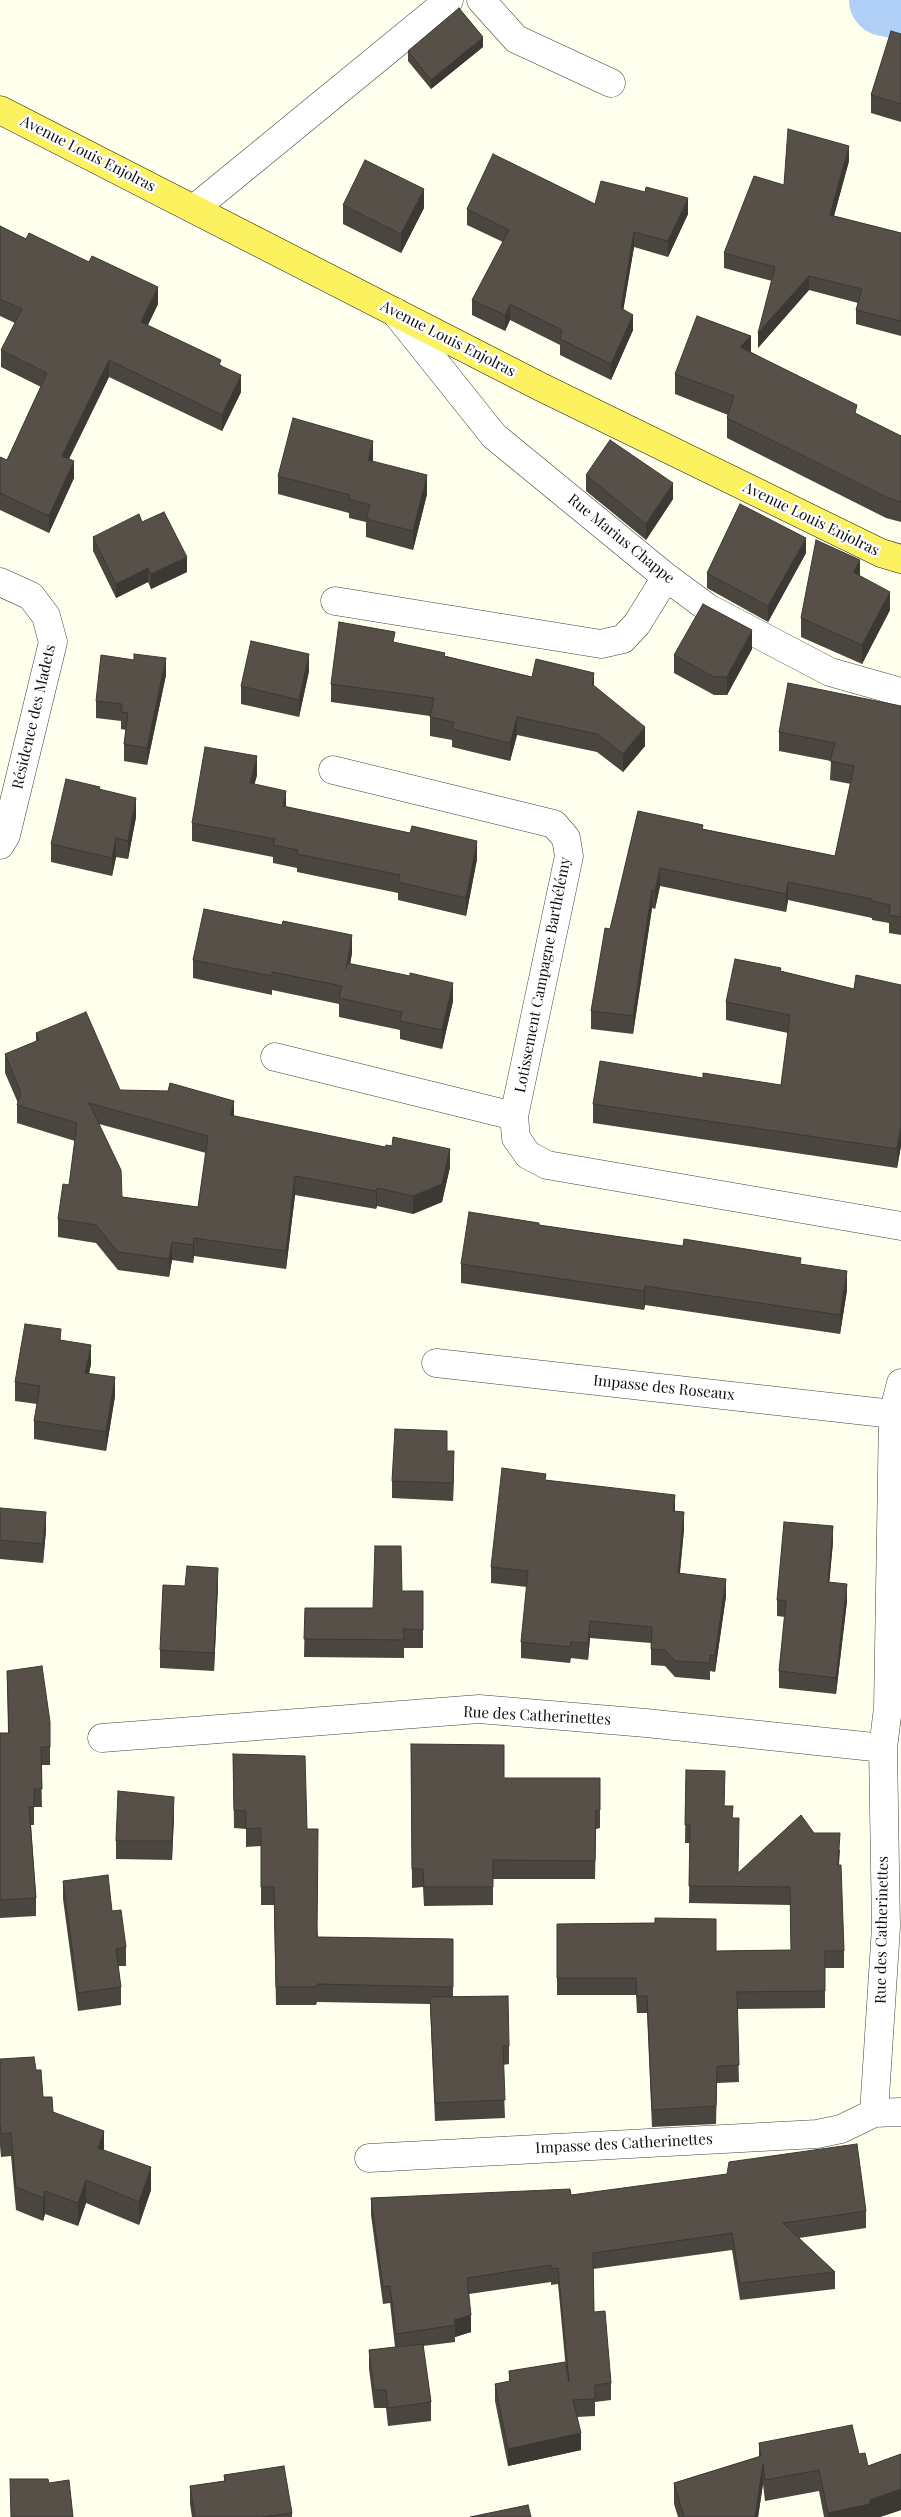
<!DOCTYPE html>
<meta charset="utf-8">
<style>
body{margin:0}
canvas{display:block;background:#ffffed}
</style>
<canvas width="901" height="2517"></canvas>
<script>
const c = document.querySelector('canvas').getContext('2d');
c.lineJoin = 'round';
function poly(rows) {
  const path = new Path2D();
  for (const r of rows) {
    path.moveTo(r[0], r[1]);
    for (let i = 2; i < r.length; i += 2) path.lineTo(r[i], r[i + 1]);
  }
  return path;
}
function stroke(path, color, width, dash) {
  c.strokeStyle = color;
  c.lineWidth = width;
  c.lineCap = dash ? 'butt' : 'round';
  c.setLineDash(dash || []);
  c.stroke(path);
}
function paint(path, color) {
  c.fillStyle = color;
  c.fill(path, 'evenodd');
}
function write(font, color, halo, rows, align = 'center') {
  c.font = font + ' "Playfair Display",serif';
  c.lineWidth = 5;
  c.setLineDash([]);
  c.textBaseline = 'middle';
  c.strokeStyle = halo;
  c.fillStyle = color;
  for (const [text, x, y, turn = 0] of rows) {
    c.save();
    c.translate(x, y);
    c.rotate((+turn || 0) * Math.PI / 180);
    c.textAlign = isNaN(turn) ? turn : align;
    if (halo) c.strokeText(text, 0, 0);
    c.fillText(text, 0, 0);
    c.restore();
  }
}
stroke(poly([
 [885,0,901,3]
]), '#b0d0f8', 72);
const minor = poly([
 [481,0,516,39,611,83],
 [195,208,449,0],
 [395,312,494,436,666,577,708,608,830,672,901,692],
 [0,582,31,596,46,616,53,642,6,835,0,845],
 [335,601,601,644,623,639,637,624,666,577],
 [333,770,554,824,566,838,569,856,514,1116,516,1138,528,1155,547,1165,901,1226],
 [275,1057,514,1116],
 [436,1363,893,1414],
 [102,1738,479,1709,646,1723,883,1748],
 [874,2113,886,1927,883,1748,888,1708,893,1414,901,1383],
 [369,2158,817,2134,841,2129,874,2113,901,2112]
]);
const major = poly([
 [0,110,541,387,881,553,901,559]
]);
stroke(minor, '#404040', 29);
stroke(major, '#1e1e1e', 29);
stroke(minor, '#fff', 28);
stroke(major, '#fcf260', 28);
paint(poly([
 [901,34,901,122,871,113,871,95],
 [483,47,431,89,408,61,408,51],
 [849,161,834,216,901,233,901,336,856,324,856,310,858,303,809,290,758,348,772,281,724,268,724,253,784,185],
 [595,204,688,214,668,257,634,247,623,309,633,330,611,380,560,355,560,345,510,320,505,331,472,315,472,300,503,242,467,225,467,209],
 [343,205,424,208,401,253,343,224],
 [0,226,158,304,148,325,221,365,241,392,222,431,109,377,69,459,74,478,49,533,0,510,0,457,7,460,41,387,1,367,1,350,15,323,0,316],
 [751,352,857,414,901,436,901,522,886,518,727,438,727,418,728,415,675,394,675,374],
 [373,459,373,461,427,494,413,550,366,537,366,522,349,518,349,513,278,494,278,476],
 [586,475,673,499,646,540,586,491],
 [142,522,187,572,151,589,148,582,116,598,93,551,93,537],
 [806,553,768,622,707,588,707,573],
 [860,576,890,610,862,664,801,637,801,618],
 [395,643,445,656,532,677,594,686,645,746,623,772,597,752,517,735,510,761,452,747,452,740,430,736,430,716,331,702,331,684],
 [752,649,727,695,714,695,674,673,674,655],
 [309,671,299,717,241,704,241,686],
 [166,675,147,765,124,761,124,744,126,730,121,729,121,721,96,718,96,701],
 [901,706,901,935,889,933,889,923,872,920,872,918,788,900,786,912,660,886,655,909,652,908,633,1034,591,1029,591,1011,638,811,703,829,835,856,851,784,830,780,831,761,779,751,779,732],
 [257,775,254,784,286,807,477,859,466,916,398,900,398,893,297,872,297,868,273,863,273,857,192,841,192,823],
 [100,789,136,817,128,859,116,857,112,876,51,862,51,844],
 [352,953,350,964,453,1001,442,1049,400,1039,400,1030,339,1017,339,1004,272,990,272,995,193,978,193,960],
 [781,971,854,989,901,985,901,1146,897,1168,593,1123,593,1104,781,1085,788,1033,726,1020,726,1002],
 [36,1033,120,1090,234,1116,450,1167,442,1202,413,1214,377,1206,376,1209,295,1195,286,1269,194,1256,193,1263,172,1260,169,1277,118,1270,96,1243,58,1237,58,1219,69,1185,75,1141,17,1123,17,1105,18,1103,5,1073,5,1054,36,1042],
 [99,1124,206,1153,198,1207,122,1197],
 [539,1225,801,1264,847,1290,840,1334,645,1305,644,1310,461,1283,461,1264],
 [61,1340,91,1364,89,1374,115,1396,106,1451,34,1439,34,1421,37,1404,15,1401,15,1382],
 [447,1451,454,1469,453,1501,392,1498,392,1481],
 [546,1480,675,1511,684,1529,680,1573,726,1596,715,1672,710,1671,710,1680,675,1677,665,1666,651,1665,651,1643,590,1638,588,1660,571,1658,570,1663,521,1658,521,1642,527,1587,491,1583,491,1567],
 [0,1508,46,1530,43,1563,0,1559],
 [833,1542,829,1582,847,1601,836,1694,779,1688,779,1671,785,1617,777,1616,777,1600],
 [218,1585,214,1671,160,1668,160,1650,185,1586],
 [402,1591,423,1591,423,1648,404,1648,404,1658,304,1657,305,1608,373,1608],
 [7,1671,50,1722,50,1765,41,1765,42,1807,34,1807,34,1825,31,1825,36,1898,36,1916,0,1918,0,1733,8,1733],
 [411,1744,504,1778,600,1778,600,1828,596,1829,595,1879,493,1879,493,1905,424,1906,423,1887,412,1888],
 [233,1754,307,1829,318,1937,453,1939,453,1997,509,2046,509,2064,503,2065,505,2118,435,2121,430,2004,317,2002,316,2005,276,2005,274,1905,261,1905,261,1846,246,1847,246,1829,234,1828],
 [686,1770,725,1788,724,1806,733,1818,738,1873,814,1833,840,1850,839,1865,844,1951,844,1968,825,1968,825,2008,737,2009,739,2082,717,2083,716,2124,652,2127,647,2013,637,2013,636,1995,557,1995,557,1924,655,1923,716,1951,791,1950,790,1905,689,1903,690,1843,685,1843],
 [174,1815,172,1860,116,1859,116,1841],
 [63,1881,112,1911,126,1947,126,1966,118,1966,121,1987,121,2005,78,2011,63,1899],
 [0,2059,36,2070,43,2097,53,2112,104,2150,151,2190,139,2225,86,2203,78,2226,45,2214,43,2221,16,2210,11,2156,1,2157,0,2146],
 [571,2195,866,2211,866,2228,799,2238,835,2272,835,2289,740,2300,732,2250,593,2269,594,2312,611,2383,611,2400,595,2402,595,2416,577,2417,581,2450,508,2466,495,2401,495,2384,509,2382,509,2371,566,2370,558,2284,551,2285,551,2282,469,2294,471,2332,455,2337,455,2342,423,2346,431,2402,431,2421,388,2426,386,2408,374,2408,369,2369,369,2350,395,2347,390,2303,383,2304,371,2215,371,2198],
 [759,2443,859,2454,868,2466,901,2454,901,2510,880,2517,824,2517,819,2491,765,2501,763,2484,758,2517,678,2517,674,2504,674,2483,759,2457],
 [224,2475,292,2513,292,2517,192,2517,190,2504,190,2486,224,2481]
]), '#4a453f');
paint(poly([
 [483,37,483,47,431,89,431,80],
 [849,146,849,161,830,230,830,215],
 [424,189,424,208,401,253,401,234],
 [688,198,688,214,668,257,668,241],
 [634,232,634,247,621,324,621,308],
 [809,276,809,290,758,348,758,333],
 [158,287,158,304,141,339,141,322],
 [510,304,510,320,505,331,505,315],
 [633,315,633,330,611,380,611,364],
 [751,336,751,356,740,347],
 [109,360,109,377,62,473,62,456],
 [241,375,241,392,222,431,222,415],
 [373,441,373,459,368,478,368,460],
 [74,461,74,478,49,533,49,516],
 [427,475,427,494,413,550,413,531],
 [673,483,673,499,646,540,646,524],
 [806,538,806,553,768,622,768,606],
 [187,557,187,572,151,589,151,574],
 [860,560,860,579,853,572],
 [148,568,148,582,116,598,116,584],
 [890,592,890,610,862,664,862,645],
 [752,630,752,649,727,695,727,677],
 [309,654,309,671,299,717,299,700],
 [166,658,166,675,147,765,147,748],
 [594,673,594,692,592,684],
 [517,717,517,735,510,761,510,743],
 [645,727,645,746,623,772,623,754],
 [257,756,257,775,250,802,250,783],
 [286,791,286,809,283,806],
 [136,798,136,817,128,859,128,841],
 [116,838,116,857,112,876,112,858],
 [477,841,477,859,466,916,466,898],
 [660,868,660,886,655,909,655,891],
 [788,882,788,900,786,912,786,894],
 [652,890,652,908,633,1034,633,1016],
 [352,935,352,953,346,988,346,969],
 [453,983,453,1001,442,1049,442,1030],
 [234,1101,234,1119,230,1115],
 [901,1127,901,1146,897,1168,897,1149],
 [450,1149,450,1167,442,1202,413,1214,413,1196],
 [295,1176,295,1195,286,1269,286,1251],
 [377,1188,377,1206,376,1209,376,1191],
 [194,1238,194,1256,193,1263,193,1245],
 [172,1242,172,1260,169,1277,169,1259],
 [847,1271,847,1290,840,1334,840,1315],
 [645,1286,645,1305,644,1310,644,1291],
 [91,1345,91,1364,85,1392,85,1373],
 [115,1377,115,1396,106,1451,106,1432],
 [454,1451,454,1469,453,1501,453,1483],
 [675,1495,675,1511,673,1511],
 [46,1512,46,1530,43,1563,43,1544],
 [684,1512,684,1529,678,1589,678,1573],
 [833,1526,833,1542,828,1598,828,1582],
 [218,1568,218,1585,214,1671,214,1653],
 [726,1579,726,1596,715,1672,715,1656],
 [847,1584,847,1601,836,1694,836,1678],
 [590,1621,590,1638,588,1660,588,1643],
 [174,1797,174,1815,172,1860,172,1841],
 [104,2131,104,2154,98,2148],
 [151,2167,151,2190,139,2225,139,2202],
 [86,2180,86,2203,78,2226,78,2203],
 [45,2191,45,2214,43,2221,43,2198],
 [471,2315,471,2332,455,2337,455,2325,454,2320],
 [581,2433,581,2450,508,2466,508,2449],
 [763,2464,763,2484,758,2517,754,2517],
 [901,2489,901,2510,880,2517,828,2517,828,2513]
]), '#3c3833');
const building = poly([
 [459,8,483,37,431,80,408,51,459,8],
 [891,31,901,34,901,104,871,95,891,31],
 [788,129,849,146,830,215,901,233,901,321,856,310,862,289,809,276,758,333,775,267,724,253,754,176,784,185,788,129],
 [493,154,595,204,601,181,645,192,646,187,688,198,668,241,634,232,621,308,633,315,611,364,560,339,562,330,510,304,505,315,472,300,509,230,467,209,493,154],
 [365,160,424,189,401,234,343,205,365,160],
 [0,226,26,239,29,233,89,262,92,256,158,287,141,322,221,360,219,365,241,375,222,415,109,360,62,456,74,461,49,516,0,493,0,457,7,460,47,373,1,350,22,309,0,299,0,226],
 [697,316,751,336,740,347,857,405,855,413,901,436,901,502,886,497,727,418,734,396,675,374,697,316],
 [293,418,373,441,368,460,427,475,413,531,366,519,370,505,349,499,350,495,278,476,293,418],
 [610,440,673,483,646,524,586,475,610,440],
 [740,504,806,538,768,606,707,573,740,504],
 [164,512,187,557,151,574,148,568,116,584,93,537,139,514,142,522,164,512],
 [816,540,860,560,853,572,890,592,862,645,801,618,816,540],
 [703,604,752,630,727,677,714,677,674,655,703,604],
 [339,622,395,632,393,642,445,653,444,656,532,677,536,659,594,673,592,684,645,727,623,754,597,734,517,717,510,743,452,729,454,722,430,717,434,698,331,684,339,622],
 [251,641,309,654,299,700,241,686,251,641],
 [134,654,166,658,147,748,124,744,128,713,121,712,122,704,96,701,101,655,134,660,134,654],
 [788,683,901,706,901,917,889,915,890,905,872,901,872,899,788,882,786,894,660,868,655,891,652,890,633,1016,591,1011,605,928,610,929,638,811,703,825,702,829,835,856,854,766,830,761,835,743,779,732,788,683],
 [205,747,257,756,250,783,286,791,283,806,410,833,412,826,477,841,466,898,398,882,400,875,297,854,298,850,273,845,275,839,192,823,205,747],
 [66,779,100,787,99,789,136,798,128,841,116,838,112,858,51,844,66,779],
 [204,909,282,925,283,921,352,935,346,969,347,963,410,976,410,973,453,983,442,1030,400,1021,402,1012,339,998,342,986,272,972,272,976,193,960,204,909],
 [735,959,781,968,780,971,854,989,856,975,901,985,901,1127,897,1149,593,1104,600,1061,703,1078,703,1073,781,1085,790,1015,726,1002,735,959],
 [86,1012,120,1090,168,1091,170,1083,234,1101,230,1115,385,1147,386,1145,392,1146,393,1137,450,1149,442,1184,413,1196,377,1188,376,1191,295,1176,286,1251,194,1238,193,1245,172,1242,169,1259,118,1252,96,1225,58,1219,63,1184,69,1185,77,1123,17,1105,21,1093,5,1054,39,1040,36,1033,86,1012],
 [89,1103,208,1136,198,1207,122,1197,121,1170,89,1103],
 [469,1212,539,1223,539,1225,683,1246,684,1239,801,1258,800,1264,847,1271,840,1315,645,1286,644,1291,461,1264,469,1212],
 [25,1324,61,1329,60,1340,91,1345,85,1373,115,1377,106,1432,34,1421,40,1386,15,1382,25,1324],
 [395,1429,447,1431,447,1451,454,1451,453,1483,392,1481,395,1429],
 [502,1468,546,1474,545,1480,675,1495,673,1511,684,1512,678,1573,726,1579,715,1656,710,1655,710,1663,675,1661,665,1650,651,1649,652,1627,590,1621,588,1643,571,1642,570,1647,521,1642,528,1571,491,1567,502,1468],
 [0,1508,46,1512,43,1544,0,1540,0,1508],
 [784,1522,833,1526,828,1582,847,1584,836,1678,779,1671,786,1601,777,1600,784,1522],
 [375,1546,401,1546,402,1591,423,1591,423,1630,403,1629,404,1640,304,1639,305,1608,373,1608,375,1546],
 [187,1566,218,1568,214,1653,160,1650,163,1585,185,1586,187,1566],
 [42,1666,50,1722,50,1747,41,1747,42,1789,34,1789,34,1807,29,1807,36,1898,0,1900,0,1733,9,1733,7,1671,42,1666],
 [411,1744,504,1745,504,1778,600,1778,600,1810,596,1810,595,1861,493,1860,493,1887,424,1887,423,1869,412,1869,411,1744],
 [233,1754,305,1756,307,1829,318,1829,317,1937,453,1939,453,1987,317,1984,316,1987,276,1987,274,1887,261,1887,261,1828,246,1829,246,1811,234,1810,233,1754],
 [686,1770,725,1771,724,1806,733,1806,732,1818,739,1818,738,1873,801,1815,814,1833,840,1833,838,1865,841,1865,844,1951,825,1951,825,1991,737,1992,739,2065,717,2066,716,2106,652,2110,647,1996,637,1996,636,1978,557,1978,557,1924,655,1923,655,1918,716,1919,716,1951,791,1950,790,1887,689,1886,690,1825,685,1825,686,1770],
 [118,1791,174,1797,172,1841,116,1841,118,1791],
 [108,1875,112,1911,121,1910,126,1947,116,1949,121,1987,78,1993,63,1881,108,1875],
 [508,1996,509,2046,503,2046,505,2100,435,2103,430,1997,508,1996],
 [34,2057,36,2070,41,2070,43,2097,52,2097,53,2112,104,2131,98,2148,151,2167,139,2202,86,2180,78,2203,45,2191,43,2198,16,2187,11,2133,1,2134,0,2123,0,2059,34,2057],
 [857,2144,866,2211,783,2223,835,2272,740,2283,732,2233,593,2253,594,2312,605,2311,611,2383,595,2385,595,2399,573,2400,581,2433,508,2449,495,2384,510,2381,509,2371,565,2362,569,2382,558,2268,551,2269,551,2265,467,2278,471,2315,454,2320,455,2325,396,2334,390,2286,383,2287,371,2198,570,2189,571,2195,727,2174,729,2162,857,2144],
 [423,2344,431,2402,388,2408,386,2390,374,2390,369,2350,423,2344],
 [852,2425,859,2454,865,2453,868,2466,901,2454,901,2489,870,2500,870,2504,828,2513,819,2470,765,2480,763,2464,756,2511,754,2517,684,2517,674,2483,761,2456,759,2443,852,2425],
 [284,2466,292,2513,262,2517,195,2517,190,2486,225,2481,224,2475,284,2466],
 [10,2479,48,2479,49,2483,69,2480,73,2517,11,2517,10,2479],
 [528,2505,531,2517,470,2517,528,2505]
]);
paint(building, '#565049');
stroke(building, '#3c3833', 1);
write('15px', '#0d0d0d', '#fff', [
 ["Avenue Louis Enjolras",88,154,27],
 ["Avenue Louis Enjolras",448,339,27],
 ["Avenue Louis Enjolras",811,519,26],
 ["Rue Marius Chappe",621,539,39],
 ["Résidence des Madets",34,717,-77],
 ["Lotissement Campagne Barthélémy",543,975,-79],
 ["Impasse des Roseaux",664,1388,6],
 ["Rue des Catherinettes",537,1716,3],
 ["Rue des Catherinettes",882,1930,-89],
 ["Impasse des Catherinettes",624,2144,-3]
]);
</script>
